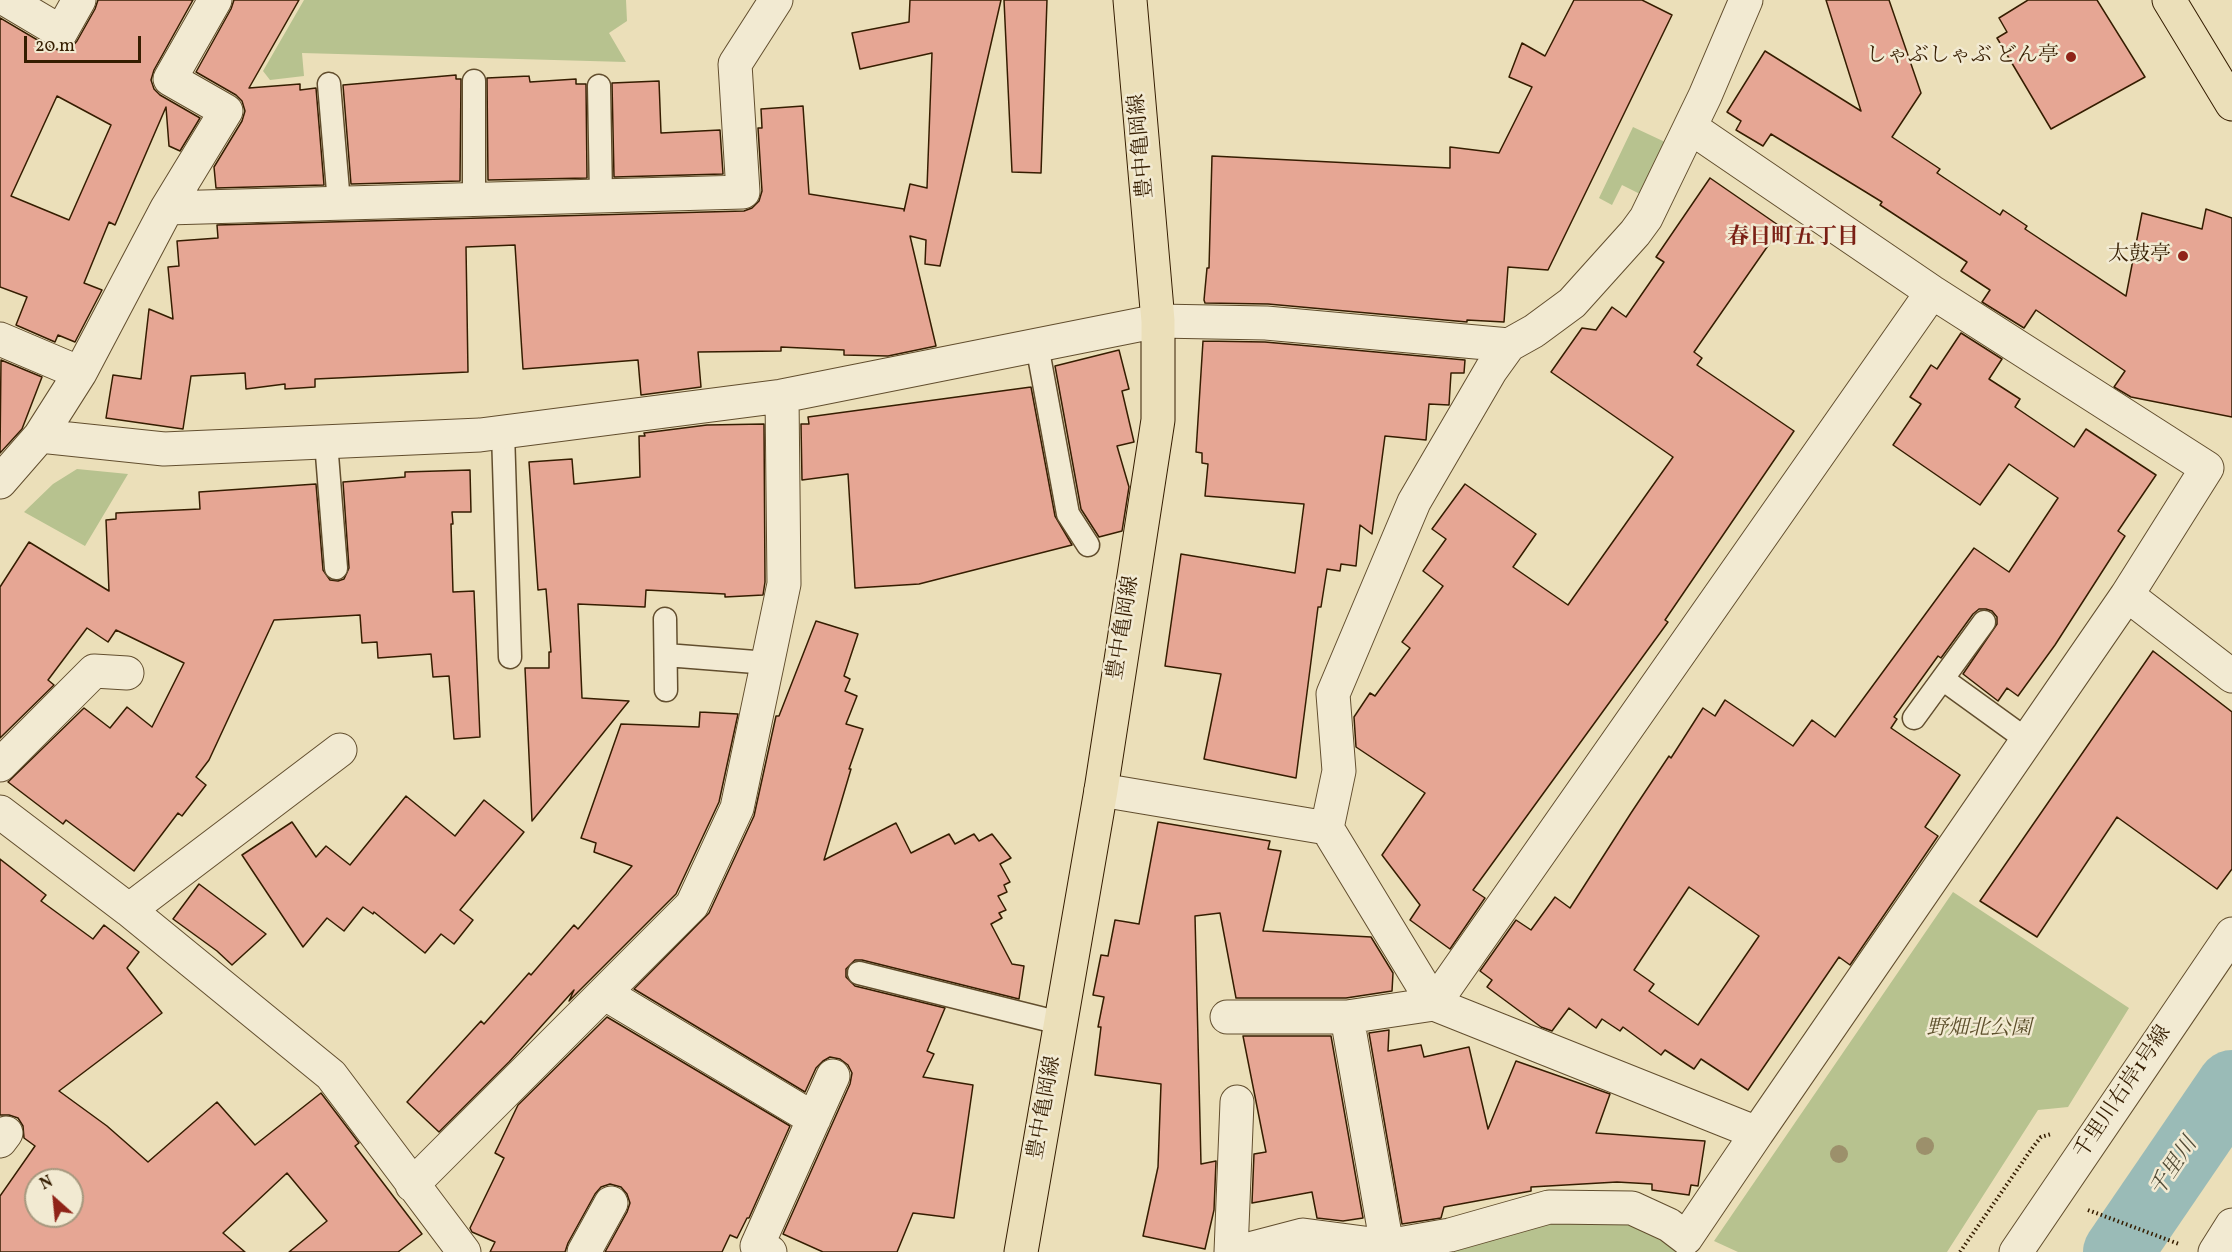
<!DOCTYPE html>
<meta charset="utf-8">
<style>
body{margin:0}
#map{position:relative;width:2232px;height:1252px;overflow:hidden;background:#ebdfb9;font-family:Vollkorn,serif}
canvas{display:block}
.north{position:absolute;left:24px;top:1168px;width:60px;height:60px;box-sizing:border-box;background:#f2ead2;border:2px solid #a6987e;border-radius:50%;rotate:333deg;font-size:16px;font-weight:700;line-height:24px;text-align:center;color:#351d00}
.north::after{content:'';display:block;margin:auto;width:21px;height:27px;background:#8f2418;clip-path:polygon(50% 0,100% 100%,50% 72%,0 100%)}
.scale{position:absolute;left:24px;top:36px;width:117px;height:27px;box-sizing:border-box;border:3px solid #351d00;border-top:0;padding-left:8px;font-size:18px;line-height:21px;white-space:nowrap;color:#351d00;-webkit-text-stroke:4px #f2ead2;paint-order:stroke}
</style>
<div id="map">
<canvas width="2232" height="1252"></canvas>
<div class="north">N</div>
<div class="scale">20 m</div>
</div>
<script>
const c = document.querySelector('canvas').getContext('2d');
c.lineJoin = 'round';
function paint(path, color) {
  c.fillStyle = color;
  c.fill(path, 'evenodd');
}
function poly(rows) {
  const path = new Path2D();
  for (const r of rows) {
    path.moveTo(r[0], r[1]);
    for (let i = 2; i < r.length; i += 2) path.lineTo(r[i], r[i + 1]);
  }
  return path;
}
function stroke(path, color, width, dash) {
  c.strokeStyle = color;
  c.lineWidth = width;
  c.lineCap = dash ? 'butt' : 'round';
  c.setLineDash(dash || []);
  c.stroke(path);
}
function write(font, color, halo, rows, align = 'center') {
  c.font = font + ' Vollkorn,"Noto Serif JP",serif';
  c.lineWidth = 5;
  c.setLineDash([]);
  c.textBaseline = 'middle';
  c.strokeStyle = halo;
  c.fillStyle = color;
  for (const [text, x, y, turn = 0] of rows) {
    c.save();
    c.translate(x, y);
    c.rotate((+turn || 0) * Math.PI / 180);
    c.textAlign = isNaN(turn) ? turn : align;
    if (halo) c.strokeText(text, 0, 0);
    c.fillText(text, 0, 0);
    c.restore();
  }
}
paint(poly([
 [304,0,626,0,627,21,609,33,626,62,302,53,304,76,270,80,263,71],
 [1633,127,1665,142,1640,194,1622,185,1612,205,1599,198],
 [77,469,128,474,85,546,24,512,53,484],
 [1953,892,2129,1008,2068,1107,2038,1110,1947,1252,1738,1252,1714,1241],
 [1568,1219,1646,1227,1691,1252,1433,1252]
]), '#b7c28f');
stroke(poly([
 [2118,1252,2232,1085]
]), '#9abbb7', 70);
const building = poly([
 [98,0,193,0,154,70,151,80,154,89,160,95,200,118,180,151,169,146,166,107,115,225,109,222,84,283,102,290,75,342,58,335,55,342,16,325,27,297,0,287,0,18,51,48,62,51,71,48,77,41,95,9,98,0],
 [57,96,111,125,69,220,11,196,57,96],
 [234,0,299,0,249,88,300,84,300,90,316,88,324,185,216,188,214,167,242,121,245,111,242,101,236,95,196,72,231,9,234,0],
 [910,0,1001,0,940,266,925,264,926,240,910,236,936,346,888,356,844,355,844,350,781,347,781,351,698,352,701,387,641,395,638,360,523,369,515,245,466,247,468,372,315,379,315,387,285,389,285,384,246,389,245,373,191,376,183,429,106,418,113,375,141,379,149,309,173,319,168,267,179,266,177,241,218,238,217,225,744,211,752,208,759,201,762,191,758,128,762,128,761,109,803,106,809,194,904,209,904,211,910,184,927,188,932,53,860,69,852,33,909,22,910,0],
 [1004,0,1047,0,1041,173,1012,172,1004,0],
 [1574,0,1642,0,1672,15,1548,270,1508,267,1504,322,1467,320,1467,322,1268,304,1205,303,1204,300,1207,268,1209,268,1212,156,1450,168,1450,147,1499,153,1532,87,1509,77,1522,43,1545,56,1574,0],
 [1826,0,1889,0,1921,93,1892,137,1940,169,1937,173,2000,215,2003,210,2027,226,2025,229,2126,296,2142,213,2202,229,2206,209,2232,218,2232,417,2131,397,2114,387,2125,371,2036,310,2024,328,1982,302,1990,290,1961,271,1967,262,1880,205,1882,202,1771,134,1763,146,1736,130,1741,121,1727,112,1765,51,1861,111,1826,0],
 [2028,0,2097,0,2145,77,2051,129,1997,38,2007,32,1999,18,2028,0],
 [456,75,456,79,461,79,460,181,351,184,343,85,456,75],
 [529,76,530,82,576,79,576,84,586,84,587,178,488,180,487,78,529,76],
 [659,81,661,133,720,130,723,174,614,177,612,83,659,81],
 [1710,178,1781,227,1694,352,1702,358,1697,365,1794,431,1665,620,1668,622,1473,890,1485,898,1450,949,1410,920,1420,905,1382,855,1425,793,1356,747,1354,717,1370,693,1375,696,1410,648,1402,642,1443,586,1423,571,1446,539,1432,529,1465,484,1536,534,1513,567,1568,605,1673,457,1551,372,1582,328,1596,330,1612,307,1626,317,1664,262,1656,257,1710,178],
 [1961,333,2002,359,1989,379,2020,399,2015,407,2074,447,2086,429,2156,475,2118,531,2125,536,2055,645,2018,696,2007,688,1998,701,1963,674,1997,624,1997,617,1992,611,1986,609,1979,609,1973,614,1941,658,1938,656,1894,717,1897,719,1891,728,1960,775,1925,827,1938,836,1850,965,1839,957,1748,1090,1701,1059,1694,1069,1665,1050,1661,1055,1623,1027,1620,1031,1602,1019,1596,1028,1569,1008,1552,1031,1541,1027,1487,987,1492,980,1480,971,1516,920,1531,930,1555,897,1570,908,1631,813,1669,756,1671,758,1703,708,1715,716,1725,700,1793,746,1812,720,1835,737,1974,548,2009,572,2058,498,2009,464,1980,505,1893,445,1921,404,1910,397,1931,365,1937,369,1961,333],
 [1689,887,1759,936,1698,1025,1649,991,1654,984,1634,970,1689,887],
 [1203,341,1265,342,1465,360,1464,373,1451,373,1449,405,1429,404,1426,440,1385,436,1372,534,1360,525,1356,566,1341,564,1340,571,1327,569,1321,607,1318,607,1296,778,1204,759,1221,674,1165,666,1181,554,1295,573,1304,504,1205,496,1208,464,1202,463,1202,453,1196,452,1203,341],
 [1119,350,1129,389,1122,391,1134,442,1117,446,1129,487,1122,531,1099,537,1081,509,1055,366,1119,350],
 [1,360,42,377,22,429,0,453,1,360],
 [1031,387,1055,516,1072,545,919,584,855,588,848,474,802,480,801,424,809,424,808,417,1031,387],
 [764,424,765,582,763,595,725,597,725,594,646,590,645,607,578,604,582,698,629,701,532,821,525,668,549,668,549,652,551,652,546,589,538,590,529,462,572,459,574,484,640,477,639,436,645,436,644,433,707,425,764,424],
 [470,470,471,512,452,512,453,524,451,524,453,592,474,591,480,737,454,739,449,676,433,677,431,654,378,658,377,642,362,643,360,615,274,620,209,760,196,777,206,785,182,816,178,813,134,871,66,820,63,824,8,782,84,708,110,728,127,707,152,727,184,663,116,630,108,642,87,628,48,680,54,685,0,738,0,587,29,542,109,591,106,520,116,519,116,513,200,509,199,492,316,484,323,570,330,580,338,581,344,579,349,568,343,482,405,477,405,472,470,470],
 [816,621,858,634,844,676,850,679,845,691,857,696,846,724,863,729,849,769,851,769,824,860,896,823,911,853,949,834,955,844,974,834,979,841,992,834,1011,858,1000,864,1010,882,1004,885,1007,892,998,896,1006,910,999,913,1002,918,991,924,1012,964,1024,966,1019,999,862,960,855,960,846,969,846,977,855,986,945,1008,927,1051,934,1054,923,1077,973,1085,954,1218,913,1213,897,1252,823,1252,783,1234,850,1084,852,1073,848,1065,840,1059,830,1057,823,1061,816,1068,805,1092,634,989,709,913,754,816,776,716,779,716,816,621],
 [2153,651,2232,712,2232,869,2217,889,2117,817,2037,937,1980,901,2153,651],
 [700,712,738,714,719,802,676,894,569,1001,574,990,509,1062,439,1132,407,1102,481,1021,484,1024,529,973,531,975,574,925,578,929,632,866,594,852,596,843,581,838,621,724,699,727,700,712],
 [406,796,455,836,484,800,524,832,460,910,473,920,454,944,441,934,425,953,374,912,373,914,363,907,344,931,327,918,303,947,242,855,292,822,316,857,326,846,350,865,406,796],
 [1158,822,1270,841,1268,849,1281,851,1263,931,1371,937,1393,973,1392,991,1346,998,1236,998,1220,913,1195,916,1201,1164,1216,1161,1214,1210,1205,1249,1143,1236,1158,1167,1161,1084,1095,1075,1101,1027,1098,1027,1104,997,1093,995,1101,955,1108,956,1115,920,1139,924,1158,822],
 [0,859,46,895,41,901,93,939,104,925,139,952,127,968,162,1013,59,1091,107,1126,148,1162,217,1102,255,1145,321,1093,359,1143,355,1146,422,1234,398,1252,289,1252,327,1221,287,1173,223,1233,245,1252,0,1252,0,1196,35,1146,24,1138,23,1126,18,1118,9,1115,0,1115,0,859],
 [36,1180,72,1180,72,1216,36,1216,36,1180],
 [199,884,266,934,232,965,217,951,173,919,199,884],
 [607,1017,790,1126,749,1218,747,1218,737,1238,730,1235,722,1252,605,1252,627,1212,630,1203,627,1194,621,1187,610,1184,601,1187,595,1194,568,1243,565,1252,490,1252,495,1242,472,1232,470,1228,504,1158,495,1153,518,1105,607,1017],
 [1389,1030,1388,1051,1421,1045,1424,1057,1469,1047,1488,1129,1516,1061,1610,1094,1596,1133,1705,1141,1698,1186,1691,1185,1689,1195,1652,1190,1652,1184,1617,1182,1531,1187,1531,1191,1444,1207,1441,1218,1402,1224,1369,1033,1389,1030],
 [1243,1036,1331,1036,1363,1218,1343,1221,1317,1218,1312,1192,1252,1203,1254,1154,1266,1152,1243,1036]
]);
paint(building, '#e6a694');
stroke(building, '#351d00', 1.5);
const service = poly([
 [329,84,339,203],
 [599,86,601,196],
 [474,200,474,81],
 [1037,345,1068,514,1088,545],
 [503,432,510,657],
 [326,442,336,568],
 [665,619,666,690],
 [666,655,768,663],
 [1944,680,2027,740],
 [1914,718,1984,622],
 [859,973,1060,1023]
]);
const minor = poly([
 [7,0,61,32,79,0],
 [1690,127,1932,292,2207,468,2127,595,2232,676],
 [167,208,743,192,735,64,776,0],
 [0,339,80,373],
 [40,436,164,449,480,435,782,396,1158,321,1266,323,1509,345],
 [0,482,40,436,80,373,167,208,226,111,170,79,215,0],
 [0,765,94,671,127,673],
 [1101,790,1327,828,1434,1004,1757,1133,2127,595],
 [0,812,129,910,331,1075,464,1252],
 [1327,828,1339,771,1333,694,1414,502,1491,370,1509,345,1534,331,1572,303,1635,233,1646,218,1705,96,1746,0],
 [129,910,340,750],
 [604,993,814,1119],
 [1227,1017,1347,1017,1434,1004,1932,292],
 [1347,1017,1387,1246],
 [0,1141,6,1133],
 [412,1185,692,905,737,808,784,584,782,396],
 [584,1252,611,1203],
 [770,1252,757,1246,833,1076],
 [1231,1252,1237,1102],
 [1238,1252,1303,1235,1387,1246,1450,1235,1549,1207,1632,1208,1669,1225,1686,1238,1757,1133],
 [2215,1252,2232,1225]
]);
const tertiary = poly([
 [2016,1252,2232,934]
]);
const primary = poly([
 [2169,0,2232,104],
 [1021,1252,1101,790,1158,420,1158,321,1130,0]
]);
stroke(service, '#624e2e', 25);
stroke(minor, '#624e2e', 35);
stroke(tertiary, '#624e2e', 35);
stroke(primary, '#351d00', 35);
stroke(poly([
 [2088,1210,2179,1244],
 [1960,1252,2033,1147,2041,1137,2051,1134]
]), '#351d00', 4, [1.5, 3]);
stroke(service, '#f2ead2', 22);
stroke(minor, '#f2ead2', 33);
stroke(tertiary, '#f2ead2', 33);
stroke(primary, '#ebdfb9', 33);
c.fillStyle = '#9c906b';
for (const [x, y] of [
 [1925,1146],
 [1839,1154]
]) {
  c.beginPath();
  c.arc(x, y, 9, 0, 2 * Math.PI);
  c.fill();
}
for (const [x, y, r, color] of [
 [2071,57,6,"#8f2418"],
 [2183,256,6,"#8f2418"]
]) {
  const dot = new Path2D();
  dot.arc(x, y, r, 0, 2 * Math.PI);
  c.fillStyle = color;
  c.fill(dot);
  stroke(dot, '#f2ead2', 2);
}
write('21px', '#351d00', '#f2ead2', [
 ["しゃぶしゃぶ どん亭",2059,57],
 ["太鼓亭",2171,256]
], 'right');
write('21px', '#351d00', '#f2ead2', [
 ["豊中亀岡線",1143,146,-95],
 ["豊中亀岡線",1125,628,-81],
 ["千里川右岸1号線",2124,1093,-56],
 ["豊中亀岡線",1046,1108,-80]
]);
write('italic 21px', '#5c4f2b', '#f2ead2', [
 ["野畑北公園",1979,1030]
]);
write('bold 22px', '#7a1f14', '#f2ead2', [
 ["春日町五丁目",1793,239]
]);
write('italic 22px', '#534c37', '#f2ead2', [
 ["千里川",2175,1168,-56]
]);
</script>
